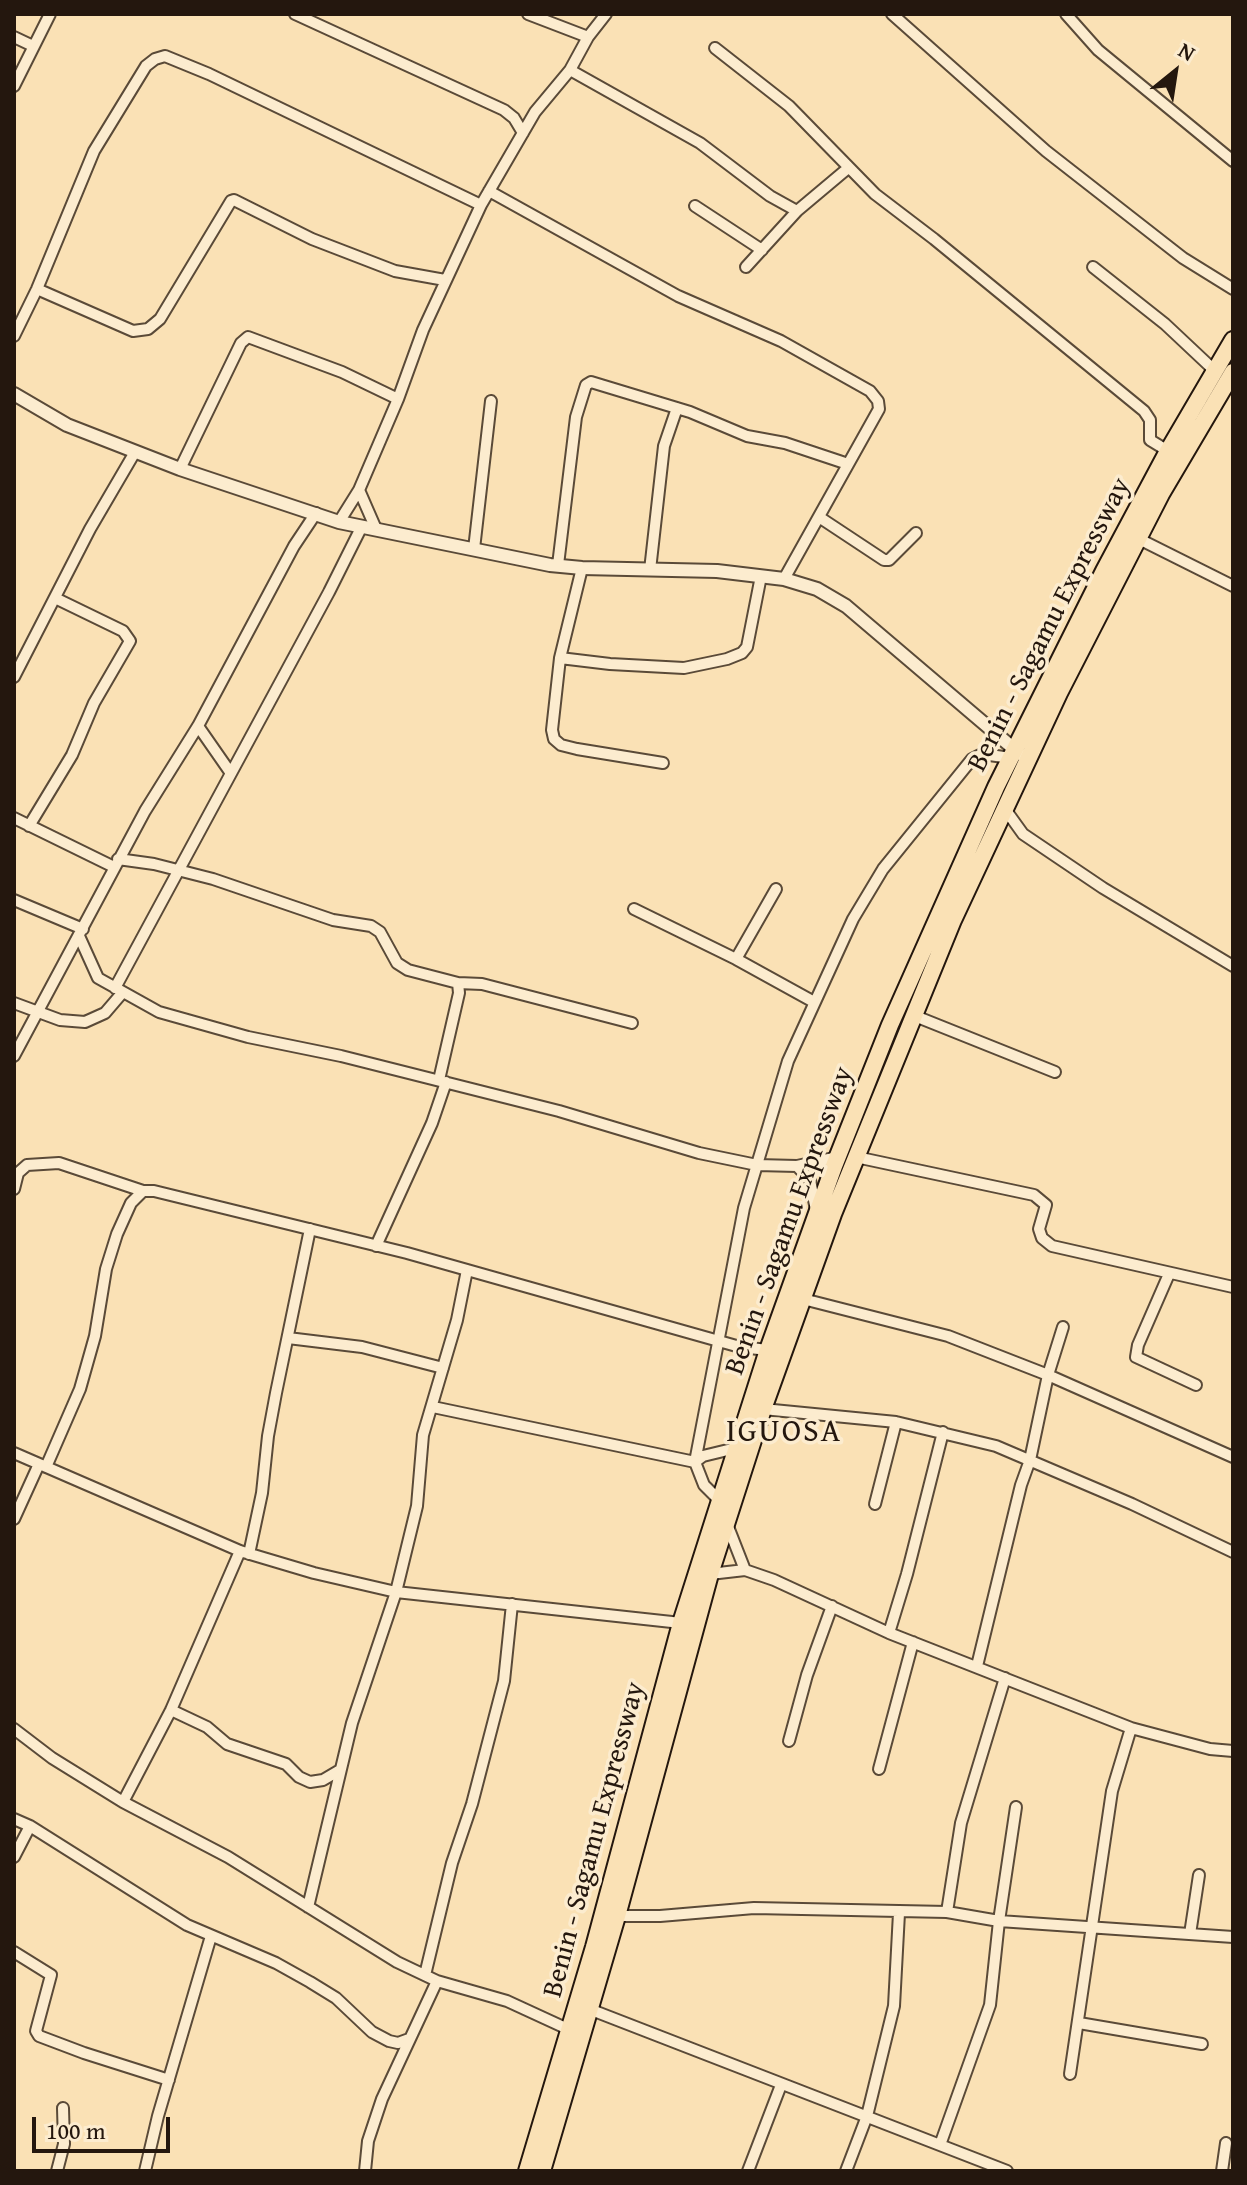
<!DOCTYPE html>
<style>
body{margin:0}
#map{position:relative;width:1247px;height:2185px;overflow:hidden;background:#fae1b5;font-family:"Gentium Book Plus",serif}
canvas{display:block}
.frame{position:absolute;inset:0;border:16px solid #24170e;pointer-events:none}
.north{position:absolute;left:1135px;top:32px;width:80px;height:80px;-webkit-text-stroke:6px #fceccf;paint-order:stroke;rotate:30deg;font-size:22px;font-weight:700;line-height:32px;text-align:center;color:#24170e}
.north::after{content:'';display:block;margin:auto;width:28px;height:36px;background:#24170e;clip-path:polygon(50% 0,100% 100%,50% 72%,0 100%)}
.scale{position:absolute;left:32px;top:2117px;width:138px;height:36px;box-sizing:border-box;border:4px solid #24170e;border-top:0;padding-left:10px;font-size:24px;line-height:28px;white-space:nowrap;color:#24170e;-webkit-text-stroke:6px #fceccf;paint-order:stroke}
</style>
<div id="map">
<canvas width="1247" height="2185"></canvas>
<div class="frame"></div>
<div class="north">N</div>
<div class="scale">100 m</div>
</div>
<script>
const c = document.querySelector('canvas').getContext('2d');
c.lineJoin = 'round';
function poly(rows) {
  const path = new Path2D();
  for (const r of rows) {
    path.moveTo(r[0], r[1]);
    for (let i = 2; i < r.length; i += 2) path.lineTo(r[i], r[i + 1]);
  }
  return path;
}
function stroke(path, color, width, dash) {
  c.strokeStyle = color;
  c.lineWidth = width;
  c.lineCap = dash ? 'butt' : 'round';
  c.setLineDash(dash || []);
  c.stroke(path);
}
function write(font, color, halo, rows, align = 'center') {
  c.font = font + ' "Gentium Book Plus",serif';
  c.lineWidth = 7;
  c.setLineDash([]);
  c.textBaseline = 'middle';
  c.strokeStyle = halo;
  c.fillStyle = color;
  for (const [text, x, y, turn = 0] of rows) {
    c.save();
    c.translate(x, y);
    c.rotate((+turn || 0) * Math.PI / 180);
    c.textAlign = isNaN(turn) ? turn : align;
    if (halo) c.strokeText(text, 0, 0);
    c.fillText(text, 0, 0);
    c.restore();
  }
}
const minor = poly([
 [295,14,504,110,514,118,523,133],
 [528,14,588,37],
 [892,14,1046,151,1183,258,1233,289],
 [1066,14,1098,50,1233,161],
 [14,37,33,46],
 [715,48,789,106,875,194,934,239,1144,411,1150,420,1150,440,1168,451],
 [570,70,700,143,770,196,797,211],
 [14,86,50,14],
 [489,191,678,296,781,341,870,391,878,401,879,409,784,579],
 [695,206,762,250],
 [746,267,797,211,847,169],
 [1093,267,1165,324,1215,371],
 [37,289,133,331,148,329,160,319,231,201,234,200,312,239,395,271,445,280],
 [14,336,37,289,94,151,146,66,155,59,165,56,209,74,481,205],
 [180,469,241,343,248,337,342,372,398,399],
 [359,490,376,529],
 [819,517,884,560,889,560,916,533],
 [339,522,359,490,398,399,423,330,481,205,535,112,570,70,588,37,606,14],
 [1139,539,1233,586],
 [474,549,491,401],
 [558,565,576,417,586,385,591,382,690,412,747,436,785,443,848,464],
 [582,568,560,658,552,730,554,739,561,745,577,749,663,763],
 [650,570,664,446,677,408],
 [560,658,610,664,684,668,727,659,742,653,747,647,761,576],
 [14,677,90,529,135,452],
 [198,726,230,772],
 [1005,809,1023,834,1103,888,1233,966],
 [14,818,114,867],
 [29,826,72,755,94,703,130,641,123,631,55,598],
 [118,859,154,864,213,879,333,920,371,926,380,932,397,963,408,970,458,983,459,993,439,1080],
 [14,900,83,929],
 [634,909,736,959,814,1002],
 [79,936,98,978,159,1012,248,1037,341,1056,559,1111,699,1153,757,1165,797,1166,838,1157],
 [736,959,776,889],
 [458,983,482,984,632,1023],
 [115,988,329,592,362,526],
 [14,1003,60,1020,85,1022,105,1013,123,992],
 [915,1016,1055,1072],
 [14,1056,145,811,198,726,294,546,316,513],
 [856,1157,1034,1195,1046,1205,1039,1229,1042,1238,1052,1246,1233,1287],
 [797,1166,810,1180,816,1210],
 [14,1189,18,1173,27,1165,59,1163,143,1191],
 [376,1246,432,1123,446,1082],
 [1169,1274,1138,1345,1136,1357,1196,1385],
 [803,1299,948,1336,1048,1375,1063,1327],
 [288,1338,362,1347,443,1368],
 [433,1407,695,1462,703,1456,736,1448],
 [763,1409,896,1422,996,1446,1132,1504,1233,1552],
 [14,1453,240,1551,314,1573,396,1592,681,1623,683,1626],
 [46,1467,80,1389,95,1336,106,1269,117,1234,131,1203,143,1191,154,1191,407,1253,740,1347,768,1350],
 [719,1500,704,1485,695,1462,744,1208,788,1061,853,919,883,869,972,759,982,754,1011,758],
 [875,1504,896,1422],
 [14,1519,39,1464],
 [727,1524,745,1570],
 [249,1554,262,1493,268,1436,276,1393,310,1229],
 [710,1574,745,1570,774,1580,889,1633,1131,1728,1210,1749,1233,1751],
 [889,1633,907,1574,943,1432],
 [977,1666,1021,1485,1030,1460,1048,1375,1233,1457],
 [171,1710,207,1727,227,1744,286,1764,299,1777,310,1782,323,1780,340,1770],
 [14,1729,52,1758,123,1802,228,1857,397,1962,437,1981,507,2001,570,2030],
 [789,1741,807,1675,832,1606],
 [879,1769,913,1642],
 [123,1802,171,1710,240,1551],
 [14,1819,30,1826,187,1925,276,1963,310,1982,336,1998,372,2032,389,2041,398,2043,409,2039],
 [14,1857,30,1826],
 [308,1907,352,1723,396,1592,417,1506,423,1435,457,1320,467,1270],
 [947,1912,961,1823,1005,1678],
 [617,1916,660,1916,754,1908,947,1912,999,1921,1233,1937],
 [1190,1934,1199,1875],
 [14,1952,51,1975,36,2031,39,2036,84,2053,169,2080],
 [425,1975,452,1863,472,1804,504,1681,512,1604],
 [589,2009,1007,2171],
 [1079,2023,1202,2044],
 [1070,2074,1112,1791,1131,1728],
 [940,2145,990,2005,999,1921,1016,1807],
 [57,2171,64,2144,63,2108],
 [145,2171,158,2116,211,1936],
 [365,2171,368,2141,382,2099,437,1981],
 [748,2171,781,2085],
 [846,2171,867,2116,894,2006,899,1913],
 [1222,2171,1226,2143]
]);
const tertiary = poly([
 [14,394,67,425,180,469,339,522,550,565,582,568,717,571,784,579,817,589,846,606,1020,754]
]);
const trunk = poly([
 [527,2171,594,1947,681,1623,768,1350,834,1166,890,1025,996,787,1104,571,1168,451,1233,340],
 [542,2171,617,1916,710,1574,763,1409,833,1214,953,920,1059,693,1161,494,1233,372]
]);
stroke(minor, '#5a4a38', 14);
stroke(tertiary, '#5a4a38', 16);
stroke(trunk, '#24170e', 20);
stroke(minor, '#fceccf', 10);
stroke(tertiary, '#fceccf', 12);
stroke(trunk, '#fae1b5', 16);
write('28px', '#24170e', '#fceccf', [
 ["Benin - Sagamu Expressway",1050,625,-63],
 ["Benin - Sagamu Expressway",790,1221,-70],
 ["Benin - Sagamu Expressway",595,1840,-75]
]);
c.letterSpacing = '2px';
write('32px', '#24170e', '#fceccf', [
 ["IGUOSA",784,1433]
]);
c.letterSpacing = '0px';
</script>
